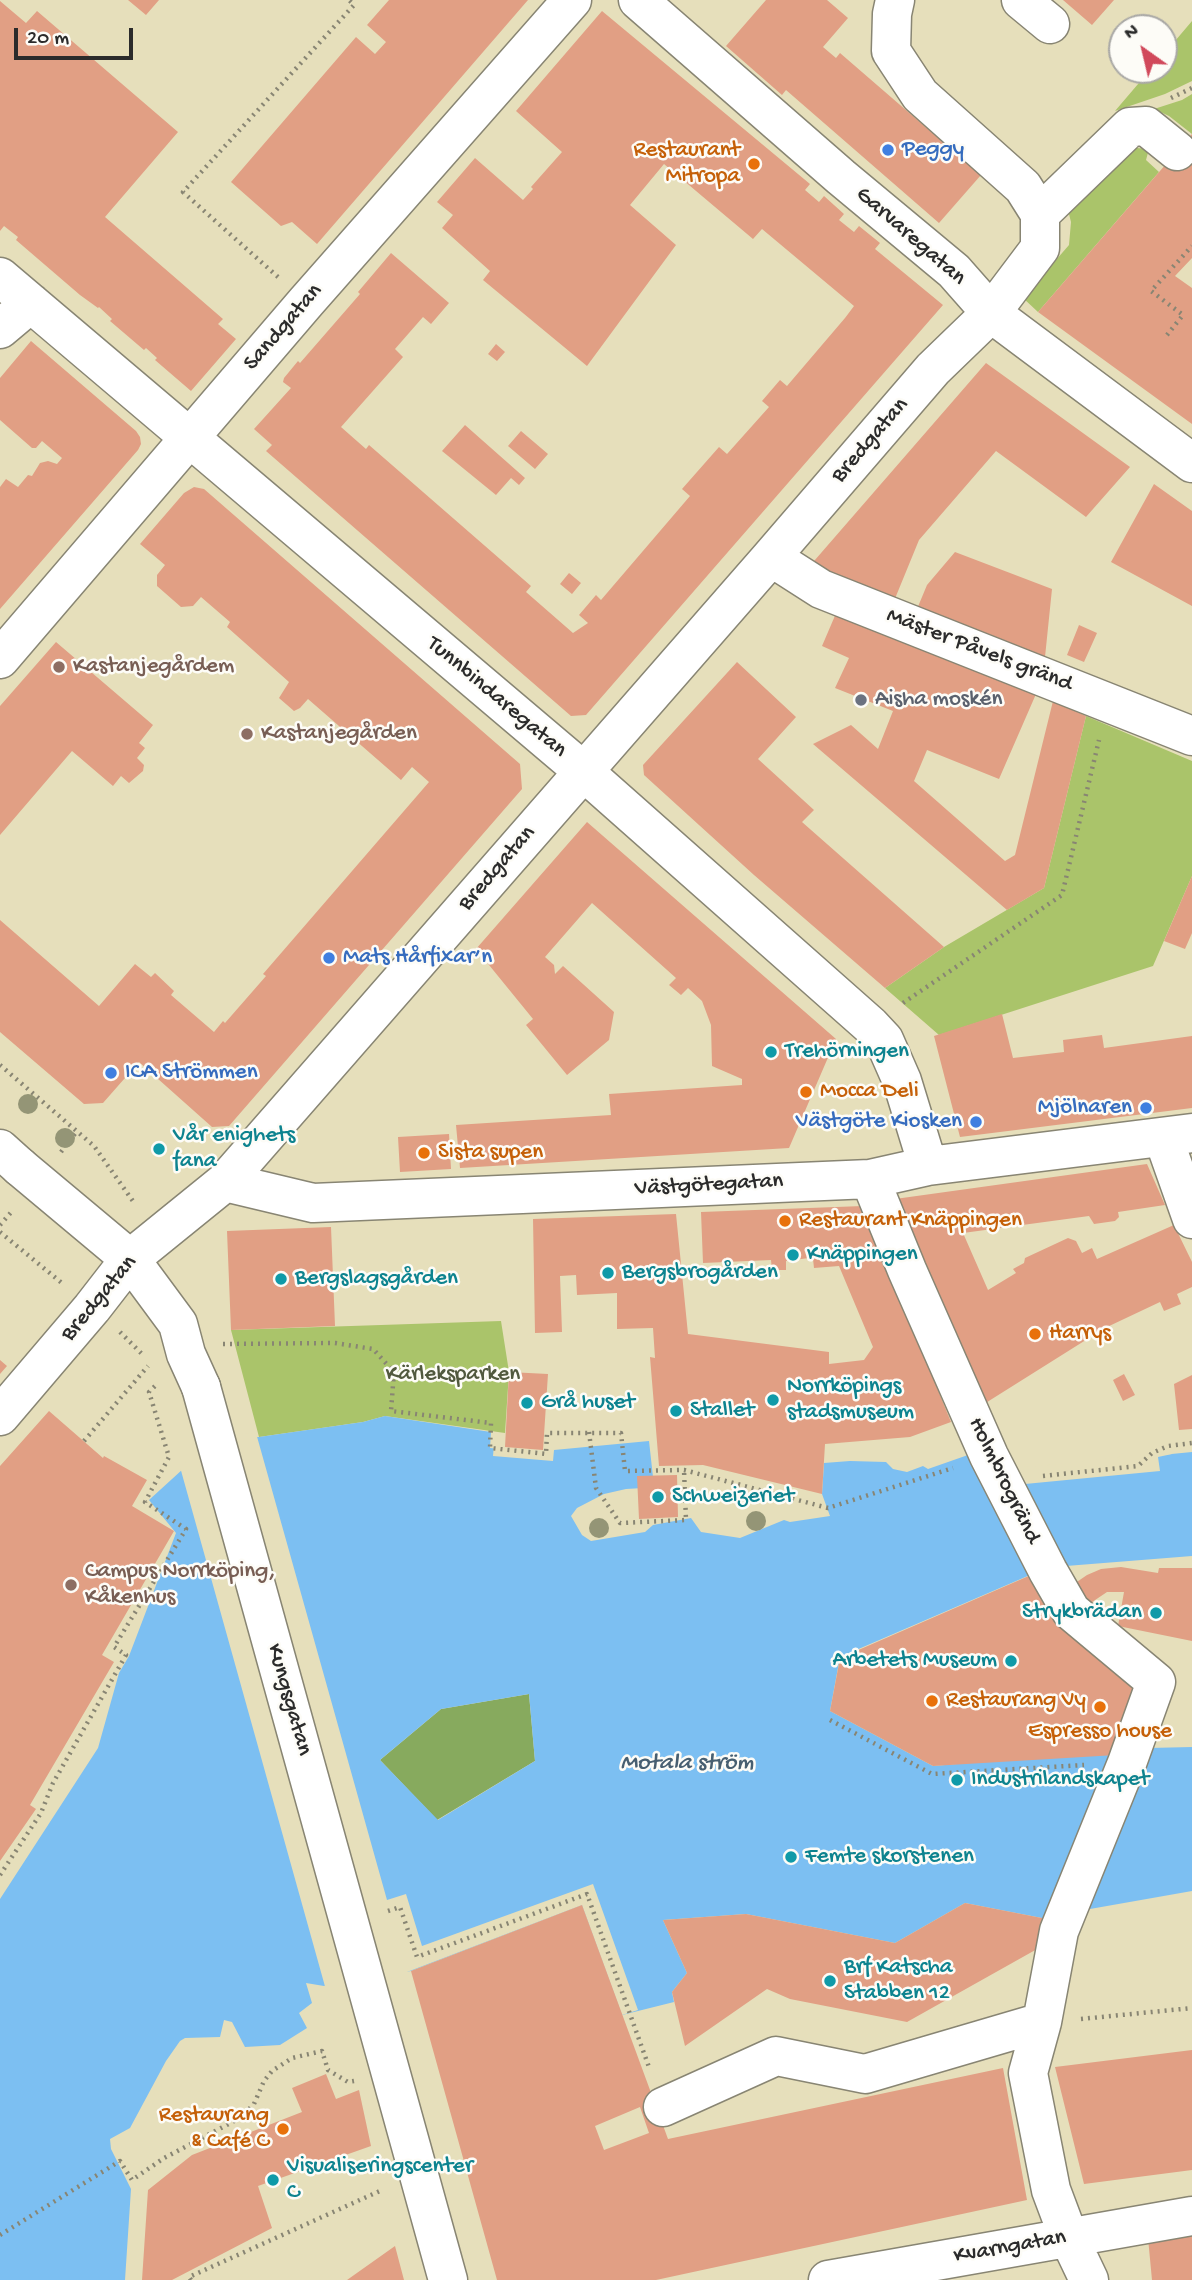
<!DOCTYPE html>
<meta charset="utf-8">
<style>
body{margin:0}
#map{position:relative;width:1192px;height:2280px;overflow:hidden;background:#e6dfbb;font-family:"Gochi Hand",sans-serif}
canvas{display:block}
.north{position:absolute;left:1108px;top:14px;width:70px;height:70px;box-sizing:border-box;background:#fdfcf7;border:2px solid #a9a8a5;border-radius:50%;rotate:326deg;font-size:19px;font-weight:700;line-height:28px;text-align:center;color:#2b2b2b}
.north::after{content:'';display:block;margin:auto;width:24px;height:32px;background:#d1495b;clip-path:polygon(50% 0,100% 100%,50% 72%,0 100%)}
.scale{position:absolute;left:14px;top:28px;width:119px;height:32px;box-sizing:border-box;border:4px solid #2b2b2b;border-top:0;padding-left:9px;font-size:21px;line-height:24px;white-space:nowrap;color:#2b2b2b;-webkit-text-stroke:5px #fdfcf7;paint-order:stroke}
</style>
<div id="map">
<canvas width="1192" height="2280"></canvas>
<div class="north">N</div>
<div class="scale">20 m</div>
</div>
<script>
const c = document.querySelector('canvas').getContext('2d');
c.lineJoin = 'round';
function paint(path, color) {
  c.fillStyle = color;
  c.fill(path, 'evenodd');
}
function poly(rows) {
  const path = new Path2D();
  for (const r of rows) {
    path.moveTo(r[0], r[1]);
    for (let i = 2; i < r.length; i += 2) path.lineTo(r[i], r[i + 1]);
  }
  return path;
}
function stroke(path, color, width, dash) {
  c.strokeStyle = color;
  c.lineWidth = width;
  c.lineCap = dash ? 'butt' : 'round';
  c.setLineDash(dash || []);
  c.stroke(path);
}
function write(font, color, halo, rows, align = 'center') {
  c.font = font + ' "Gochi Hand",sans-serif';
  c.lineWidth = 5;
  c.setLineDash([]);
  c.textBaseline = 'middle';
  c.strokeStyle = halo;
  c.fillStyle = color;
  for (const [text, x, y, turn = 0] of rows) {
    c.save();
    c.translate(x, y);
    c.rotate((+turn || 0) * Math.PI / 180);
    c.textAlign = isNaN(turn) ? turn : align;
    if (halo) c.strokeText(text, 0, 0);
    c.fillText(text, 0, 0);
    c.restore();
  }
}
paint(poly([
 [1192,21,1192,81,1165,94,1115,111,1150,70,1164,70,1164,54],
 [1192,94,1192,134,1169,116,1154,109,1182,100],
 [1137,148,1149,149,1146,160,1159,172,1038,312,1023,298,1069,245,1071,222,1068,210,1128,150],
 [1086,716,1192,761,1192,876,1153,966,939,1035,885,988,944,947,1044,888],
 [501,1321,509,1372,505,1433,385,1416,363,1422,259,1437,231,1330]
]), '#aac46a');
paint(poly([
 [529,1694,535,1761,437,1820,380,1760,441,1709]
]), '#87aa5e');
paint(poly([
 [385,1416,491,1432,490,1448,546,1454,554,1450,649,1441,653,1477,643,1488,626,1489,604,1494,577,1508,571,1516,582,1535,591,1541,645,1532,653,1525,691,1518,701,1532,740,1538,784,1520,790,1522,830,1516,822,1494,824,1463,850,1461,886,1462,893,1469,907,1472,923,1466,928,1469,968,1455,1018,1469,1192,1452,1192,1556,1066,1566,1030,1575,840,1657,830,1711,933,1766,1149,1748,1192,1747,1192,1891,1090,1909,1047,1919,965,1903,895,1943,746,1914,663,1920,687,1973,672,1992,674,2002,622,2015,582,1905,411,1971,324,1986,306,1983,312,2003,299,2013,307,2028,280,2045,245,2047,232,2022,224,2020,220,2037,185,2038,180,2041,166,2061,130,2128,110,2139,111,2149,131,2189,125,2280,0,2280,0,1899,98,1748,119,1673,129,1656,176,1533,149,1500,217,1438,259,1437,363,1422],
 [529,1694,535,1761,438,1820,380,1760,441,1709]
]), '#7cbff2');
paint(poly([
 [256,1433,387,1900,406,1894,422,1946,593,1884,638,2010,622,2015,582,1905,407,1972,408,1975,326,1990,180,1467,217,1434],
 [494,1445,554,1450,553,1461,493,1456],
 [1171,1451,1172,1454,1158,1457,1160,1471,1025,1484,1015,1465,1031,1467]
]), '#e6dfbb');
paint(poly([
 [128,0,159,0,146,15],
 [389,0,528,0,317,244,292,222,281,226,231,182,356,37,375,54,386,42,367,25],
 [766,0,827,0,848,18,823,47,836,58,840,53,981,175,939,223,786,90,782,95,726,46],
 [1063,0,1114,0,1092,25],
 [0,1,26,23,37,11,178,132,105,217,223,319,218,324,236,339,191,391,155,360,157,358,146,348,144,350,110,321,112,319,99,307,98,308,80,295,16,240,18,237,4,226,0,231],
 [602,11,810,184,805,190,819,202,824,196,844,214,839,220,854,232,859,226,880,243,875,249,943,305,586,715,571,716,266,451,272,445,254,429,291,388,283,382,284,378,298,361,300,363,360,294,358,292,391,253,449,303,431,324,423,317,395,349,403,357,341,427,366,449,369,445,531,586,526,592,573,633,588,623,579,615,596,595,601,600,690,496,682,489,719,447,727,454,769,407,762,401,780,380,787,386,845,318,854,306,762,229,753,239,664,164,630,205,676,245,587,366,483,280,490,271,442,228,453,215,437,202,475,158,523,200,533,189,531,187,562,152,516,111],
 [1192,134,1192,258,1175,276,1192,288,1192,424,1038,312],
 [31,341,136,431,140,437,141,444,138,450,0,609,0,487,6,479,18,487,28,475,32,476,40,463,48,461,57,464,62,458,42,441,36,448,32,448,0,420,0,378],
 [496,344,505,352,497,361,488,354],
 [986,363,1130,467,1086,517,996,451,919,540,894,601,808,568],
 [465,425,525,478,519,485,511,478,496,495,442,451],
 [521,431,548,454,535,469,508,446],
 [1154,484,1192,511,1192,606,1111,562],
 [194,487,204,489,520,764,522,789,229,1126,212,1127,139,1062,103,1103,84,1104,0,1032,0,920,99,1006,135,964,151,977,155,973,174,991,171,995,214,1032,223,1021,225,1023,266,976,263,974,429,782,412,767,401,780,308,699,300,708,294,711,279,698,289,682,227,627,230,622,201,597,193,606,181,607,157,586,157,575,165,565,140,544,184,493],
 [955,552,1052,589,1045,657,917,609,927,585],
 [569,573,581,583,572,594,560,584],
 [837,611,1036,694,999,779,927,750,914,781,1005,861,1015,855,1053,701,1086,716,1044,888,1007,910,813,744,851,725,878,749,893,711,835,688,849,658,822,646],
 [1079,625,1097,633,1084,662,1067,655],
 [56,642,153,725,139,743,145,748,137,758,144,765,143,771,129,783,121,776,113,786,72,751,0,835,0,706],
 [737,662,796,717,758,759,814,810,802,822,944,947,885,988,754,875,644,775,643,765],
 [587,822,836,1039,789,1148,460,1168,456,1125,611,1115,609,1094,742,1085,742,1079,712,1066,711,1025,702,1001,688,988,681,995,669,985,676,978,592,903,545,957,554,965,555,974,563,966,614,1012,609,1040,567,1075,526,1025,533,1019,476,949],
 [1192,876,1192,933,1185,949,1164,941],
 [1002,1014,1013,1058,1064,1052,1063,1040,1102,1035,1104,1048,1192,1036,1192,1108,960,1137,934,1036],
 [449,1134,451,1169,400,1172,398,1137],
 [1147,1164,1165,1205,1118,1212,1119,1217,1115,1221,1094,1224,1089,1216,963,1233,988,1290,1016,1273,1013,1269,1024,1263,1025,1258,1068,1238,1076,1241,1082,1253,1092,1248,1097,1259,1174,1225,1192,1262,1192,1287,1177,1294,1181,1304,1164,1311,1160,1302,1088,1336,1089,1338,984,1404,895,1199],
 [863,1206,951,1422,910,1437,825,1444,822,1494,703,1465,659,1466,650,1357,655,1358,653,1328,617,1329,617,1293,577,1295,576,1275,560,1276,562,1332,535,1333,533,1219,676,1214,688,1334,829,1352,829,1364,864,1360,873,1347,839,1266,814,1268,813,1259,809,1258,786,1261,786,1270,772,1270,771,1260,703,1263,701,1212],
 [331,1227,335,1326,231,1330,227,1231],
 [0,1360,7,1366,0,1374],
 [509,1372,548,1374,543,1450,505,1447],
 [1124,1374,1135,1395,1123,1401,1113,1380],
 [1192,1375,1192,1429,1179,1430,1174,1384],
 [49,1411,103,1458,104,1456,147,1480,132,1506,174,1531,102,1655,114,1662,30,1805,36,1809,0,1861,0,1466],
 [677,1475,678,1517,639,1519,637,1476],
 [1121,1567,1158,1573,1159,1568,1192,1568,1192,1641,1118,1626,1124,1592,1107,1592,1067,1619,1148,1687,1116,1755,933,1766,830,1711,840,1658,1031,1575,1055,1597,1087,1575,1101,1569],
 [965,1903,1047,1919,1046,1944,907,2022,790,1999,767,1989,685,2046,672,1992,687,1973,663,1920,746,1914,895,1943],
 [582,1905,668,2139,1003,2068,1027,2200,656,2280,497,2280,411,1971],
 [640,2107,649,2133,604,2150,595,2126],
 [1192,2050,1192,2170,1084,2184,1055,2067],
 [326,2074,336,2099,359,2090,371,2146,258,2186,272,2228,172,2280,142,2280,148,2190,192,2155,302,2112,292,2088],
 [1192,2233,1192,2280,1152,2280,1148,2238],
 [395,2246,404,2280,347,2280]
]), '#e19f84');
const minor = poly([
 [638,0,841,177,954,271,991,313,1192,463],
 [1021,0,1050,24],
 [1040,214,1130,127,1146,126,1177,151],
 [0,277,583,771,870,1025,884,1040,902,1081,928,1166],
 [0,329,31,303],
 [771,557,821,589,1192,736],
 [0,659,306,302,572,0],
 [1163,1137,1192,1219],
 [20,1167,130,1259,178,1324,186,1354,201,1387],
 [870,1179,907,1270,989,1456,1048,1571,1071,1611,1156,1682,1127,1763,1059,1931,1042,2022,1028,2073,1051,2190,1069,2238,1089,2280],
 [225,1182,313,1203,870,1179,928,1166,1192,1133],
 [0,1416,92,1308,130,1259,225,1182,771,557,933,369,991,313,1040,248,1040,214,1023,187,920,95,891,51,892,14,895,0],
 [663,2107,776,2056,865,2074,1042,2022],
 [828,2280,1192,2216]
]);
const major = poly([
 [0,1149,20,1167],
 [201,1387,448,2280]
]);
stroke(minor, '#888573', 41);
stroke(major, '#888573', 41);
stroke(poly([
 [1171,98,1192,88],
 [278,277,183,192,354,5,349,0],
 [1167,335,1183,315,1151,291,1192,246],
 [903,1003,1062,895,1099,740],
 [0,1065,94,1146,135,1204],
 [61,1152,77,1131],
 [0,1225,13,1210],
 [0,1232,63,1284],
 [120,1332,144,1356],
 [223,1344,335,1343,373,1349,394,1372,391,1411,491,1423,490,1448,546,1454,547,1433,621,1433,625,1471,684,1470,828,1508,953,1468],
 [589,1432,596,1488,620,1523,686,1520,684,1470],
 [84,1441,148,1366],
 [1043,1476,1138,1466,1152,1453,1168,1446,1192,1443],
 [830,1720,932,1774,1084,1765],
 [0,1875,41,1813,53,1783,126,1655,114,1647,186,1529,145,1502,169,1457,149,1392,157,1384],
 [388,1911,400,1907,417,1957,587,1894,650,2070],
 [1081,2019,1192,2008],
 [0,2235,120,2161,132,2180,164,2158,240,2118,254,2104,264,2081,272,2071,292,2058,322,2051,328,2070,348,2082,354,2081],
 [191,2280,189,2277,382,2190]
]), '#888573', 4.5, [2, 5]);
stroke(minor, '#fff', 38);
stroke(major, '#fff', 38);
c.fillStyle = '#949576';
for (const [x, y] of [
 [28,1104],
 [65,1138],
 [756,1521],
 [599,1528]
]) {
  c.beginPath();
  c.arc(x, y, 10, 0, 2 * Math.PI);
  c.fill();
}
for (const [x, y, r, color] of [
 [888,150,7,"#3f7fe0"],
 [754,164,7,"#e8710a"],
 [59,667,7,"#8d6e63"],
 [861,700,7,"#6b7280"],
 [247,734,7,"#8d6e63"],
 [329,958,7,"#3f7fe0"],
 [771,1052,7,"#0f9aa8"],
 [111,1073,7,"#3f7fe0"],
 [806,1092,7,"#e8710a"],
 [1146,1108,7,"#3f7fe0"],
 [976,1122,7,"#3f7fe0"],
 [159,1149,7,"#0f9aa8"],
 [424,1153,7,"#e8710a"],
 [785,1221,7,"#e8710a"],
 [793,1255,7,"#0f9aa8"],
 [608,1273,7,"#0f9aa8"],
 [281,1279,7,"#0f9aa8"],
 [1035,1334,7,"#e8710a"],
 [773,1400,7,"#0f9aa8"],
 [527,1403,7,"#0f9aa8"],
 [676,1411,7,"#0f9aa8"],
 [658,1497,7,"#0f9aa8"],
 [71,1585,7,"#8d6e63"],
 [1156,1613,7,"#0f9aa8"],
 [1011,1661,7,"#0f9aa8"],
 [932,1701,7,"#e8710a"],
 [1100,1707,7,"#e8710a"],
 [957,1780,7,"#0f9aa8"],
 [791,1857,7,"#0f9aa8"],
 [830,1981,7,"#0f9aa8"],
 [283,2129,7,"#e8710a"],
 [273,2180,7,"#0f9aa8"]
]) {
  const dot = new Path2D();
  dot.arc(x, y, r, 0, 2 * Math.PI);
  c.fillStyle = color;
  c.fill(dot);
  stroke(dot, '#fdfcf7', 2.5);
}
write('23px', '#366cbe', '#fdfcf7', [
 ["Peggy",902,150],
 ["Mats Hårfixar’n",343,958],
 ["ICA Strömmen",125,1073],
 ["Mjölnaren",1132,1108,"right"],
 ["Västgöte Kiosken",962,1122,"right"]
], 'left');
write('23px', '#c56008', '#fdfcf7', [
 ["Restaurant",740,151,"right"],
 ["Mitropa",740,177,"right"],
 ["Mocca Deli",820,1092],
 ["Sista supen",438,1153],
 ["Restaurant Knäppingen",799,1221],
 ["Harrys",1049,1334],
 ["Restaurang Vy",946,1701],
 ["Espresso house",1100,1732,"center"],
 ["Restaurang",269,2116,"right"],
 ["& Café C",269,2142,"right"]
], 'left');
write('23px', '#2b2b2b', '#fdfcf7', [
 ["Garvaregatan",910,237,41],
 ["Sandgatan",284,328,-49],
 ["Bredgatan",871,441,-49],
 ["Mäster Påvels gränd",979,651,21],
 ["Tunnbindaregatan",496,698,40],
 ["Bredgatan",498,869,-49],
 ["Västgötegatan",709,1186,-3],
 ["Bredgatan",100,1299,-50],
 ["Holmbrogränd",1003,1481,64],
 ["Kungsgatan",288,1700,74],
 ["Kvarngatan",1010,2248,-10]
]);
write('23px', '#785e54', '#fdfcf7', [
 ["Kastanjegårdem",73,667],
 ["Kastanjegården",261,734],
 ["Campus Norrköping,",85,1572],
 ["Kåkenhus",85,1598]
], 'left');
write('23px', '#5b616d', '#fdfcf7', [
 ["Aisha moskén",875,700]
], 'left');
write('23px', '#0d838f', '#fdfcf7', [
 ["Trehörningen",785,1052],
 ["Vår enighets",173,1136],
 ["fana",173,1162],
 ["Knäppingen",807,1255],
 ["Bergsbrogården",622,1273],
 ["Bergslagsgården",295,1279],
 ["Norrköpings",787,1387],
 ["stadsmuseum",787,1413],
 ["Grå huset",541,1403],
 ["Stallet",690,1411],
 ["Schweizeriet",672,1497],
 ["Strykbrädan",1142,1613,"right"],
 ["Arbetets Museum",997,1661,"right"],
 ["Industrilandskapet",971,1780],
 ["Femte skorstenen",805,1857],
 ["Brf Katscha",844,1968],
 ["Stabben 12",844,1994],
 ["Visualiseringscenter",287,2167],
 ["C",287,2193]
], 'left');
write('23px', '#51593e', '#fdfcf7', [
 ["Kärleksparken",453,1375]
]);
write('italic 24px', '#475f71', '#fdfcf7', [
 ["Motala ström",687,1764]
]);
</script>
